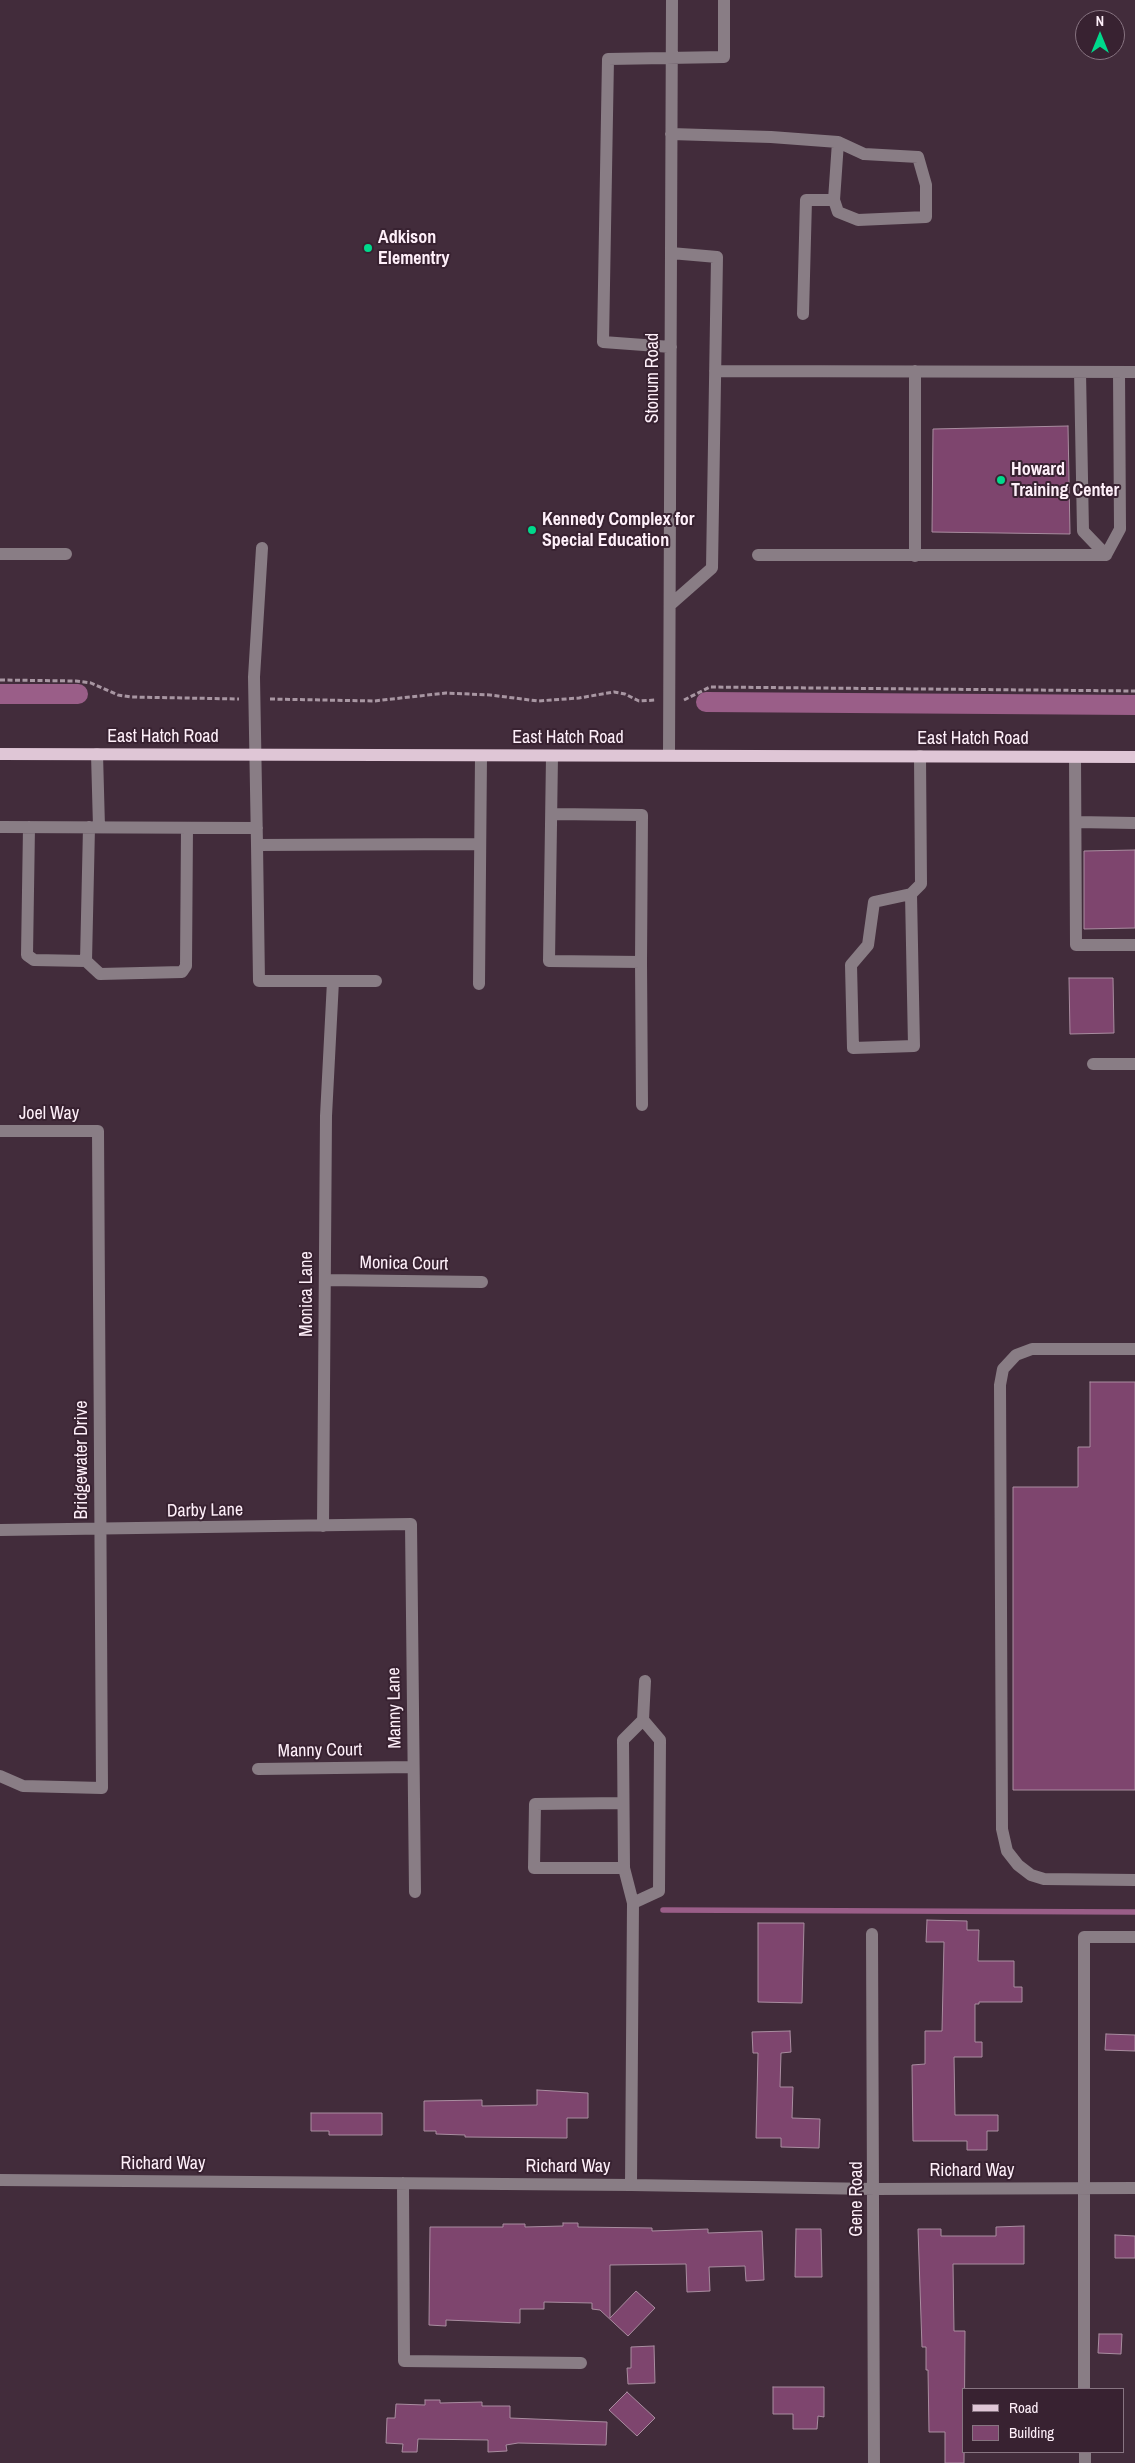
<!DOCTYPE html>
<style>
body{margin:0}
#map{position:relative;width:1135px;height:2463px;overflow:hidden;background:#422c3b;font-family:"Archivo Narrow",sans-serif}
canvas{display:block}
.legend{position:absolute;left:962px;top:2388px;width:162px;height:65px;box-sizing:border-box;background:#382231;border:1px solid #877481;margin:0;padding:6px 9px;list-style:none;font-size:15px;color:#feeff9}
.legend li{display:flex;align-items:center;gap:10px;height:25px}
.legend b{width:25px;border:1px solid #877481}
.north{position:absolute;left:1075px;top:10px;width:50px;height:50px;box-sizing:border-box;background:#382231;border:1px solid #877481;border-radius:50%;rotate:0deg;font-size:14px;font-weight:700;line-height:20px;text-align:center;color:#feeff9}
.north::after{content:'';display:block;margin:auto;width:18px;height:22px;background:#00d98c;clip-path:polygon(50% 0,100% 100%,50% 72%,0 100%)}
</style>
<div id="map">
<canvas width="1135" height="2463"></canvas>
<ul class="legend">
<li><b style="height:6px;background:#dfc6d6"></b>Road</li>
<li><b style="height:14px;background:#7e456e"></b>Building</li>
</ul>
<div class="north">N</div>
</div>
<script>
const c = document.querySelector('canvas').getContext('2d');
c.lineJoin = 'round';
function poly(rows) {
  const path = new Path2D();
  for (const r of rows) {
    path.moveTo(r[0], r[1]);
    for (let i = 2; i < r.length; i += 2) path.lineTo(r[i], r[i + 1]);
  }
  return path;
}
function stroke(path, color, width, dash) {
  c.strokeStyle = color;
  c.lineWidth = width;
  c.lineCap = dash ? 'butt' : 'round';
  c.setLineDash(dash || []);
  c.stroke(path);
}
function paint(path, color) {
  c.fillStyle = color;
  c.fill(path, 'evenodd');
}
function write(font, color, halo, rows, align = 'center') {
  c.font = font + ' "Archivo Narrow",sans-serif';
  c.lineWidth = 4;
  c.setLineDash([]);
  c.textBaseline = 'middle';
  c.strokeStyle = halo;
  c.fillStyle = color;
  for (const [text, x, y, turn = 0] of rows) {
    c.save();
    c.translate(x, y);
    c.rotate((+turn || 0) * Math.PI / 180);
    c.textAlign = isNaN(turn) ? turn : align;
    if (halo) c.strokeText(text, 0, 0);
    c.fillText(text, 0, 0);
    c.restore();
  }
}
stroke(poly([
 [663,1910,1135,1912]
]), '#9a5e88', 5.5);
stroke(poly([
 [0,694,78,694],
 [706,702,1135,705]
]), '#9a5e88', 20);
const building = poly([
 [1068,426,1070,534,932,532,933,429,1068,426],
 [1135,850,1135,928,1084,929,1084,851,1135,850],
 [1069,978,1113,978,1114,1033,1070,1034,1069,978],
 [1090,1382,1135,1382,1135,1790,1013,1790,1013,1487,1078,1487,1078,1447,1090,1447,1090,1382],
 [927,1920,967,1921,967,1930,979,1930,978,1961,1014,1961,1014,1987,1022,1987,1022,2002,979,2002,979,2004,975,2004,975,2042,982,2042,982,2057,954,2057,955,2115,998,2115,998,2131,987,2131,987,2150,967,2150,967,2141,913,2141,912,2065,925,2064,925,2031,942,2031,944,1942,926,1942,927,1920],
 [758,1923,804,1923,802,2003,758,2002,758,1923],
 [790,2031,791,2052,781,2053,780,2087,793,2087,792,2118,820,2119,819,2148,781,2147,781,2138,756,2138,758,2053,753,2053,752,2032,790,2031],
 [1106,2034,1135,2035,1135,2051,1105,2050,1106,2034],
 [537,2090,588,2093,588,2118,567,2118,567,2138,465,2137,465,2135,436,2134,436,2131,424,2131,424,2101,482,2100,482,2106,537,2105,537,2090],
 [311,2113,382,2113,382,2135,329,2135,329,2131,311,2131,311,2113],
 [563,2223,578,2223,578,2227,652,2228,652,2231,708,2229,708,2233,762,2231,764,2280,746,2281,745,2266,709,2267,710,2291,687,2292,686,2264,610,2265,610,2318,636,2291,655,2308,628,2336,600,2310,592,2309,592,2303,544,2302,544,2309,520,2309,520,2323,446,2320,446,2326,429,2325,430,2227,503,2227,503,2224,525,2224,525,2227,563,2226,563,2223],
 [1024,2226,1024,2264,953,2264,954,2331,965,2331,964,2463,945,2463,945,2432,929,2432,928,2370,926,2370,926,2347,922,2347,918,2229,941,2229,941,2236,996,2236,996,2227,1024,2226],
 [796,2229,821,2229,822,2277,795,2277,796,2229],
 [1115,2235,1135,2236,1135,2258,1115,2258,1115,2235],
 [1099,2334,1122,2334,1121,2354,1098,2353,1099,2334],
 [654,2346,655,2383,628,2384,627,2368,631,2368,631,2347,654,2346],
 [773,2387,824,2387,824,2417,818,2416,817,2429,793,2429,793,2414,773,2414,773,2387],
 [627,2392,655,2418,637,2436,609,2410,627,2392],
 [425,2400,440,2400,440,2403,482,2402,482,2406,510,2406,510,2418,607,2422,606,2445,518,2443,506,2445,507,2451,488,2452,488,2440,418,2439,417,2452,402,2452,403,2444,386,2443,387,2418,395,2418,396,2404,425,2405,425,2400]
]);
paint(building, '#7e456e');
stroke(building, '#a98da0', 1);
stroke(poly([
 [0,680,76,681,91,683,118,695,131,697,239,699],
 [270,699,374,701,446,693,490,695,538,701,579,698,614,692,625,694,639,701,656,700],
 [684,700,710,687,1135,691]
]), '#a896a2', 3, [5, 2.5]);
stroke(poly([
 [671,134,771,137,838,142,864,154,918,157,926,185,926,217,858,220,838,212,834,200,838,142],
 [803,314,806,200,834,200],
 [671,347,603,342,608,59,724,57,724,0],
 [715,371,1135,372],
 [915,371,915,556],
 [1080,372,1083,531,1106,555],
 [262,548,254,677,257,845,480,844],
 [0,554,66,554],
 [758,555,1106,555],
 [1106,555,1120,529,1119,372],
 [670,605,712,568,717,257,671,253],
 [97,754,99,827],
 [669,755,672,0],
 [552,756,549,961,641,962,642,1105],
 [1075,757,1076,945,1135,945],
 [552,814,642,815,641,962],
 [1076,822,1135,823],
 [0,827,257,828],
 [29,827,27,955,34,960,86,961,100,974,182,972,186,966,187,828],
 [257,845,259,981,376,981],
 [911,894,874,902,868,945,851,965,853,1048,914,1046,911,894,921,884,920,756],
 [86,961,89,827],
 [479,984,481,756],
 [1093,1064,1135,1064],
 [0,1131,98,1131,102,1788,23,1786,0,1776],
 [325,1280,482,1282],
 [1135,1349,1032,1349,1016,1355,1003,1369,1000,1385,1002,1829,1007,1851,1018,1865,1031,1875,1044,1879,1135,1880],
 [323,1526,326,1116,333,981],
 [0,1530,411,1524,415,1892],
 [258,1769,413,1767],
 [623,1803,535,1804,534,1868,624,1868],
 [633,1903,659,1891,660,1740,643,1720],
 [872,1934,874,2463],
 [0,2180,631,2185,875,2189,1135,2188],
 [403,2183,404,2361,581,2363],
 [631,2185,633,1903,624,1868,623,1740,643,1720,645,1681],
 [1084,2389,1084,1937,1135,1937],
 [1085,2452,1085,2463]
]), '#897d85', 12);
stroke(poly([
 [0,754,1135,757]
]), '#dfc6d6', 12);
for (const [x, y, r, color] of [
 [368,248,5,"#00d98c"],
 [1001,480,5,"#00d98c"],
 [532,530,5,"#00d98c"]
]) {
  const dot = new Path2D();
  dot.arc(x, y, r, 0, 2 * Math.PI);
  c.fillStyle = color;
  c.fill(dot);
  stroke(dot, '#382231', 2);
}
write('bold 18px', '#feeff9', '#382231', [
 ["Adkison",378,238],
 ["Elementry",378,259],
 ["Howard",1011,470],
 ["Training Center",1011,491],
 ["Kennedy Complex for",542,520],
 ["Special Education",542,541]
], 'left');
write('18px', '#feeff9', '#382231', [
 ["Stonum Road",653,378,-90],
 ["East Hatch Road",163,737],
 ["East Hatch Road",568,738],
 ["East Hatch Road",973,739],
 ["Joel Way",49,1114],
 ["Monica Court",404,1264,1],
 ["Monica Lane",307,1294,-90],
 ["Bridgewater Drive",82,1460,-90],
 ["Darby Lane",205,1511,-1],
 ["Manny Lane",395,1708,-91],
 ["Manny Court",320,1751,-1],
 ["Richard Way",163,2164],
 ["Richard Way",568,2167],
 ["Richard Way",972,2171],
 ["Gene Road",857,2199,-90]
]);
</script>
